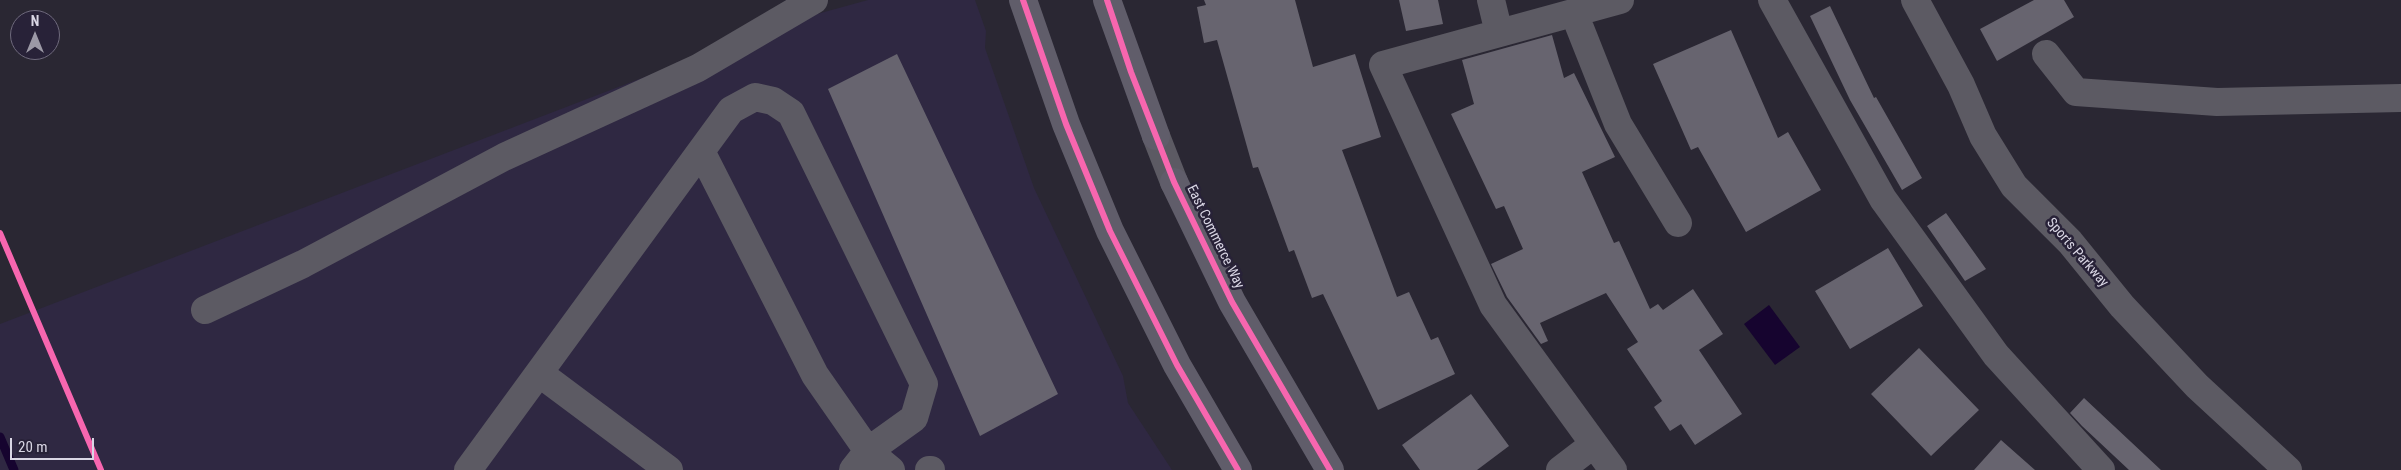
<!DOCTYPE html>
<style>
body{margin:0}
#map{position:relative;width:2401px;height:470px;overflow:hidden;background:#2a2733;font-family:"Roboto Condensed",sans-serif}
canvas{display:block}
.north{position:absolute;left:10px;top:10px;width:50px;height:50px;box-sizing:border-box;background:#282238;border:1px solid #6f6a7d;border-radius:50%;rotate:0deg;font-size:14px;font-weight:700;line-height:20px;text-align:center;color:#d9d6e4}
.north::after{content:'';display:block;margin:auto;width:18px;height:22px;background:#9c99a6;clip-path:polygon(50% 0,100% 100%,50% 72%,0 100%)}
.scale{position:absolute;left:10px;top:438px;width:84px;height:22px;box-sizing:border-box;border:2px solid #d9d6e4;border-top:0;padding-left:6px;font-size:15px;line-height:18px;white-space:nowrap;color:#d9d6e4;-webkit-text-stroke:4px #282238;paint-order:stroke}
</style>
<div id="map">
<canvas width="2401" height="470"></canvas>
<div class="north">N</div>
<div class="scale">20 m</div>
</div>
<script>
const c = document.querySelector('canvas').getContext('2d');
c.lineJoin = 'round';
function paint(path, color) {
  c.fillStyle = color;
  c.fill(path, 'evenodd');
}
function poly(rows) {
  const path = new Path2D();
  for (const r of rows) {
    path.moveTo(r[0], r[1]);
    for (let i = 2; i < r.length; i += 2) path.lineTo(r[i], r[i + 1]);
  }
  return path;
}
function stroke(path, color, width, dash) {
  c.strokeStyle = color;
  c.lineWidth = width;
  c.lineCap = dash ? 'butt' : 'round';
  c.setLineDash(dash || []);
  c.stroke(path);
}
function write(font, color, halo, rows, align = 'center') {
  c.font = font + ' "Roboto Condensed",sans-serif';
  c.lineWidth = 5;
  c.setLineDash([]);
  c.textBaseline = 'middle';
  c.strokeStyle = halo;
  c.fillStyle = color;
  for (const [text, x, y, turn = 0] of rows) {
    c.save();
    c.translate(x, y);
    c.rotate((+turn || 0) * Math.PI / 180);
    c.textAlign = isNaN(turn) ? turn : align;
    if (halo) c.strokeText(text, 0, 0);
    c.fillText(text, 0, 0);
    c.restore();
  }
}
paint(poly([
 [868,0,975,0,986,31,985,48,1034,188,1123,376,1128,403,1172,470,0,470,0,324,788,22]
]), '#2f2842');
paint(poly([
 [1769,305,1800,347,1775,365,1744,324]
]), '#16042f');
stroke(poly([
 [0,437,14,470]
]), '#16042f', 9);
paint(poly([
 [1204,0,1295,0,1313,67,1355,54,1381,137,1342,150,1397,297,1409,292,1431,340,1438,337,1455,374,1378,410,1323,294,1312,298,1294,250,1289,252,1258,167,1253,168,1217,40,1204,43,1197,7,1206,5],
 [1399,0,1438,0,1443,24,1406,31],
 [2034,0,2064,0,2074,17,1997,61,1980,29],
 [1830,6,1874,98,1876,97,1922,178,1902,190,1850,100,1810,16],
 [1731,30,1778,138,1788,132,1821,190,1746,232,1698,147,1691,150,1653,64],
 [1552,35,1564,78,1574,73,1615,157,1582,172,1614,243,1619,241,1650,309,1658,304,1663,310,1693,289,1723,334,1699,350,1742,414,1695,445,1681,424,1670,431,1654,407,1662,401,1627,349,1638,342,1606,293,1540,323,1548,341,1541,344,1507,297,1491,264,1523,249,1504,206,1496,209,1451,114,1474,104,1462,60],
 [897,54,1058,394,980,436,828,89],
 [1946,213,1986,269,1965,281,1927,226],
 [1888,248,1923,306,1850,349,1815,291],
 [1919,348,1979,410,1931,456,1871,394],
 [1471,394,1509,446,1477,470,1420,470,1402,445],
 [2084,398,2161,470,2129,470,2082,426,2070,413],
 [2001,440,2035,470,1974,470]
]), '#67646f');
stroke(poly([
 [1491,0,1499,33],
 [1772,0,1883,199,1996,355,2101,470],
 [1915,0,1961,85,1983,136,2014,186,2070,242,2122,306,2197,386,2288,470],
 [1574,13,1618,124,1678,223],
 [2046,54,2076,92,2217,102,2401,98],
 [1156,136,1174,182],
 [701,151,731,110,755,97,773,101,791,113,924,384,914,418,868,451,891,470],
 [205,310,303,264,504,157,698,68,814,0],
 [539,373,669,470],
 [468,470,701,151,815,375,868,451,853,470],
 [929,470,931,470],
 [1560,470,1594,444],
 [1613,470,1493,305,1383,65,1620,0]
]), '#5c5a63', 28);
stroke(poly([
 [1023,0,1066,124,1110,231,1177,365,1238,470],
 [1107,0,1156,136],
 [1174,182,1232,302,1330,470]
]), '#605d6a', 28);
stroke(poly([
 [1023,0,1066,124,1110,231,1177,365,1238,470],
 [1107,0,1131,72,1174,182,1232,302,1330,470],
 [0,233,101,470]
]), '#f766af', 6);
write('14px', '#d9d6e4', '#282238', [
 ["East Commerce Way",1215,237,64],
 ["Sports Parkway",2077,253,49]
]);
</script>
